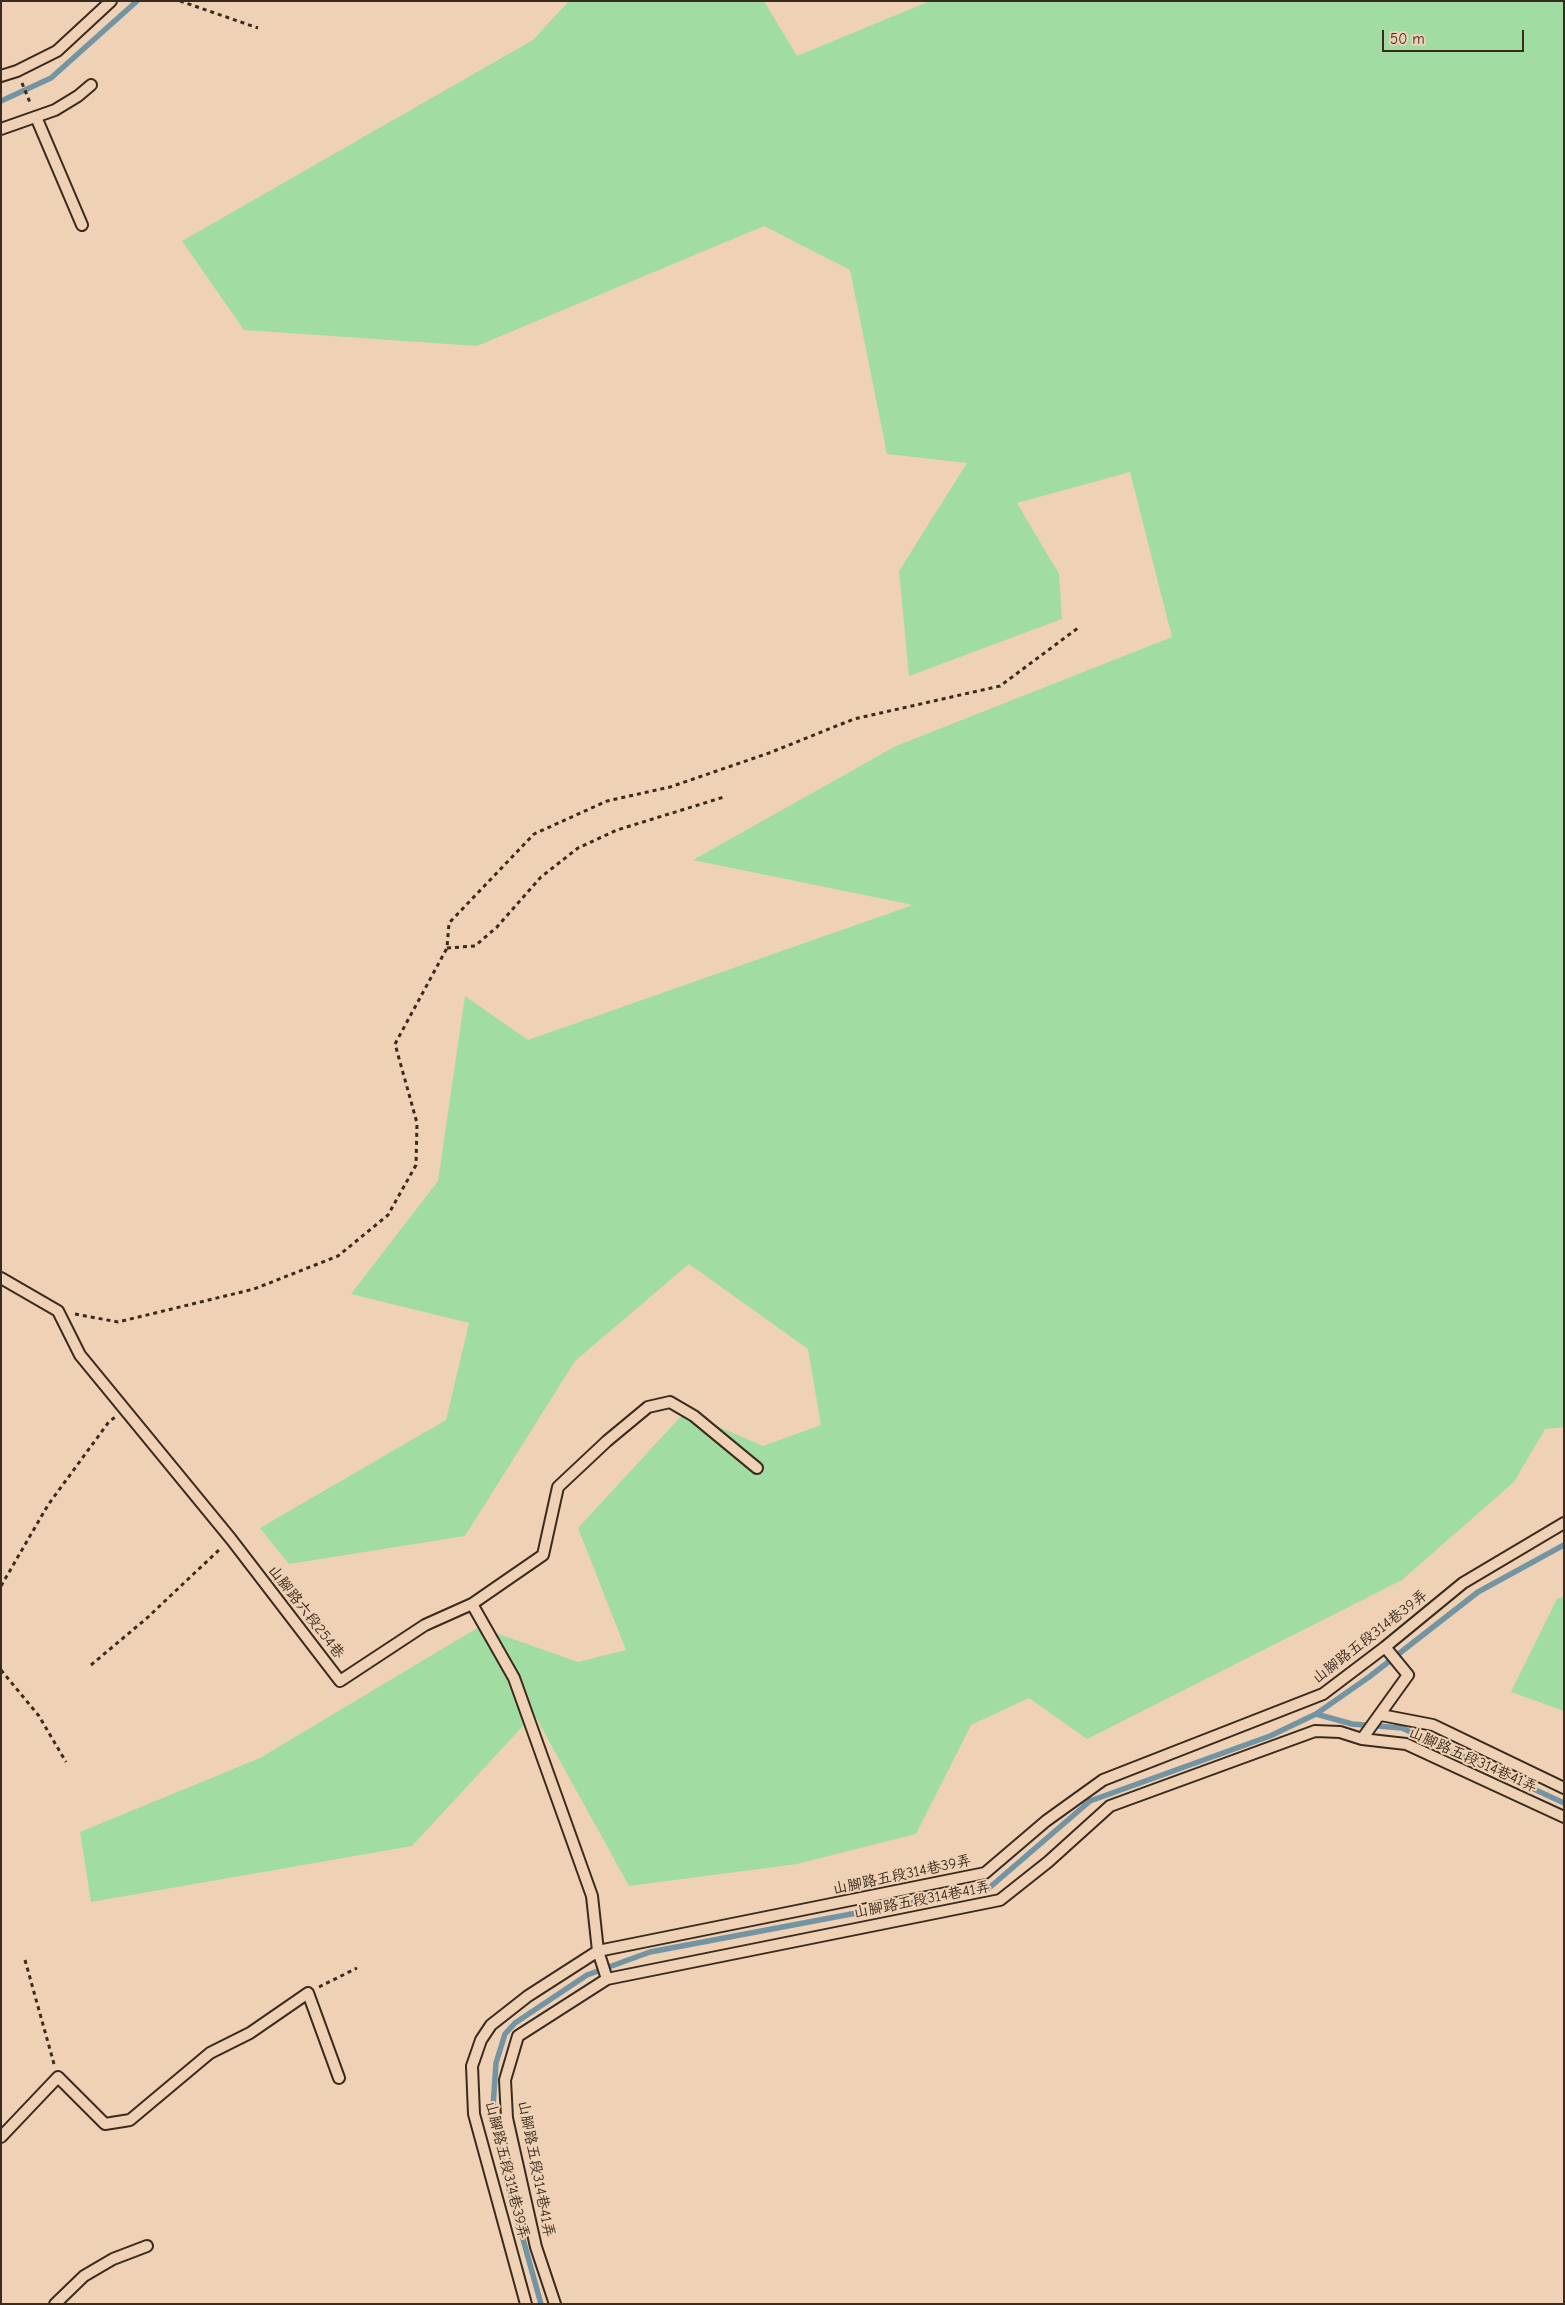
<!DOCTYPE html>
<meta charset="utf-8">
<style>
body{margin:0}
#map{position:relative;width:1565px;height:2305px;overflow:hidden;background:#efd2b6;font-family:"Comic Neue",sans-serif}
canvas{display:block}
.frame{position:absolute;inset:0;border:2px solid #3b2a1e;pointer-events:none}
.scale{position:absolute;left:1382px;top:30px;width:142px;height:22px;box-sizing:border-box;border:2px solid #3b2a1e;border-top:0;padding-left:6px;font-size:15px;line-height:18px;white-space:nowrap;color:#3b2a1e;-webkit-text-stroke:4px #efd2b6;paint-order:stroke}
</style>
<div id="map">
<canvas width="1565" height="2305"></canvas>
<div class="frame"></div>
<div class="scale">50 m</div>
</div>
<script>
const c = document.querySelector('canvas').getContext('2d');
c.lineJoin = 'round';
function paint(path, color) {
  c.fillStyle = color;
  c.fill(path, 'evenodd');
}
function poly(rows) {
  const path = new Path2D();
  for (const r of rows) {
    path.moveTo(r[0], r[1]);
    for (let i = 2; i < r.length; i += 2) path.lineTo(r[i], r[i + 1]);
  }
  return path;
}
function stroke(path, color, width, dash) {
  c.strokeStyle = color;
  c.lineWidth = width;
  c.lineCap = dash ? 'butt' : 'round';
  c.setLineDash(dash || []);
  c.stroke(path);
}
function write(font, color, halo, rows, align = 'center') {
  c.font = font + ' "Comic Neue","LXGW WenKai TC",sans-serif';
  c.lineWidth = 4;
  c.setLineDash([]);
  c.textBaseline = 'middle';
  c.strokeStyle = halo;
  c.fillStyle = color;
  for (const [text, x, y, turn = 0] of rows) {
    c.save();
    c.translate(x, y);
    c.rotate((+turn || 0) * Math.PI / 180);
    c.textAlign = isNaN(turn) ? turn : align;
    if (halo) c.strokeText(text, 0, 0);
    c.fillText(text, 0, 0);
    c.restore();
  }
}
paint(poly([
 [569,1,764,1,797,56,930,1,1564,1,1564,1427,1545,1429,1514,1482,1402,1580,1087,1739,1029,1698,971,1725,916,1834,797,1864,629,1886,534,1714,412,1846,91,1902,80,1832,260,1758,479,1627,578,1662,626,1650,578,1528,685,1412,763,1446,821,1425,808,1349,689,1264,575,1361,465,1536,289,1564,260,1528,446,1420,469,1323,351,1294,438,1181,465,996,528,1040,913,905,693,860,896,746,1172,637,1130,472,1017,503,1059,574,1062,619,909,676,899,571,967,463,887,454,850,270,764,226,477,346,244,330,182,241,533,40],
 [1564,1596,1564,1711,1511,1692,1557,1599]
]), '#a1dca2');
stroke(poly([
 [1,101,51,78,137,1],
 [1316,1714,1369,1677,1478,1592,1564,1545],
 [541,2304,503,2167,493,2107,496,2063,505,2034,515,2023,587,1975,650,1952,989,1888,1090,1801,1270,1736,1316,1714,1352,1724,1402,1728,1564,1803]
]), '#7394a3', 5.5);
const lane = poly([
 [1,76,17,71,57,51,111,1],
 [36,117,82,225],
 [1,129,55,110,78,96,91,85],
 [1,1278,58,1311,80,1355,231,1539,340,1681,425,1625,472,1604,543,1555,558,1487,607,1441,648,1407,670,1402,694,1416,757,1468],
 [472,1604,514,1678,592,1896,598,1951,607,1979],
 [1381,1715,1433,1725,1564,1788],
 [1362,1739,1408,1675,1385,1647],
 [1,2137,58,2077,105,2124,130,2120,210,2053,250,2033,308,1993,339,2078],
 [55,2304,84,2276,113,2259,147,2246],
 [526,2304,474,2114,472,2066,481,2040,491,2025,528,1996,598,1951,985,1873,1046,1821,1103,1780,1323,1694,1385,1647,1463,1583,1564,1523],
 [555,2304,536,2247,507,2118,505,2080,518,2036,607,1979,1000,1900,1048,1862,1110,1806,1315,1731,1340,1732,1362,1739,1406,1744,1564,1817]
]);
stroke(lane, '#3b2a1e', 14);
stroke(poly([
 [180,1,258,28],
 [22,83,31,105],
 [447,948,475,946,497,927,541,877,578,848,617,830,724,797],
 [75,1314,118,1322,254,1289,338,1256,388,1215,416,1165,417,1123,395,1044,447,948,449,923,534,834,607,801,670,787,769,753,854,719,1000,686,1078,628],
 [1,1586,48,1505,108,1423,115,1417],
 [91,1665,147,1618,221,1548],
 [1,1670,39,1716,66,1762],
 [25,1960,54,2064],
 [319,1987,357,1968]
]), '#3b2a1e', 3, [4, 4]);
stroke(lane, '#efd2b6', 10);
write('15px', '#3b2a1e', '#efd2b6', [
 ["山腳路六段254巷",306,1612,52],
 ["山腳路五段314巷39弄",1370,1637,-38],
 ["山腳路五段314巷41弄",1473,1760,24],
 ["山腳路五段314巷39弄",902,1875,-12],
 ["山腳路五段314巷41弄",922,1900,-11],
 ["山腳路五段314巷41弄",536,2169,79],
 ["山腳路五段314巷39弄",507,2170,76]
]);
</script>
